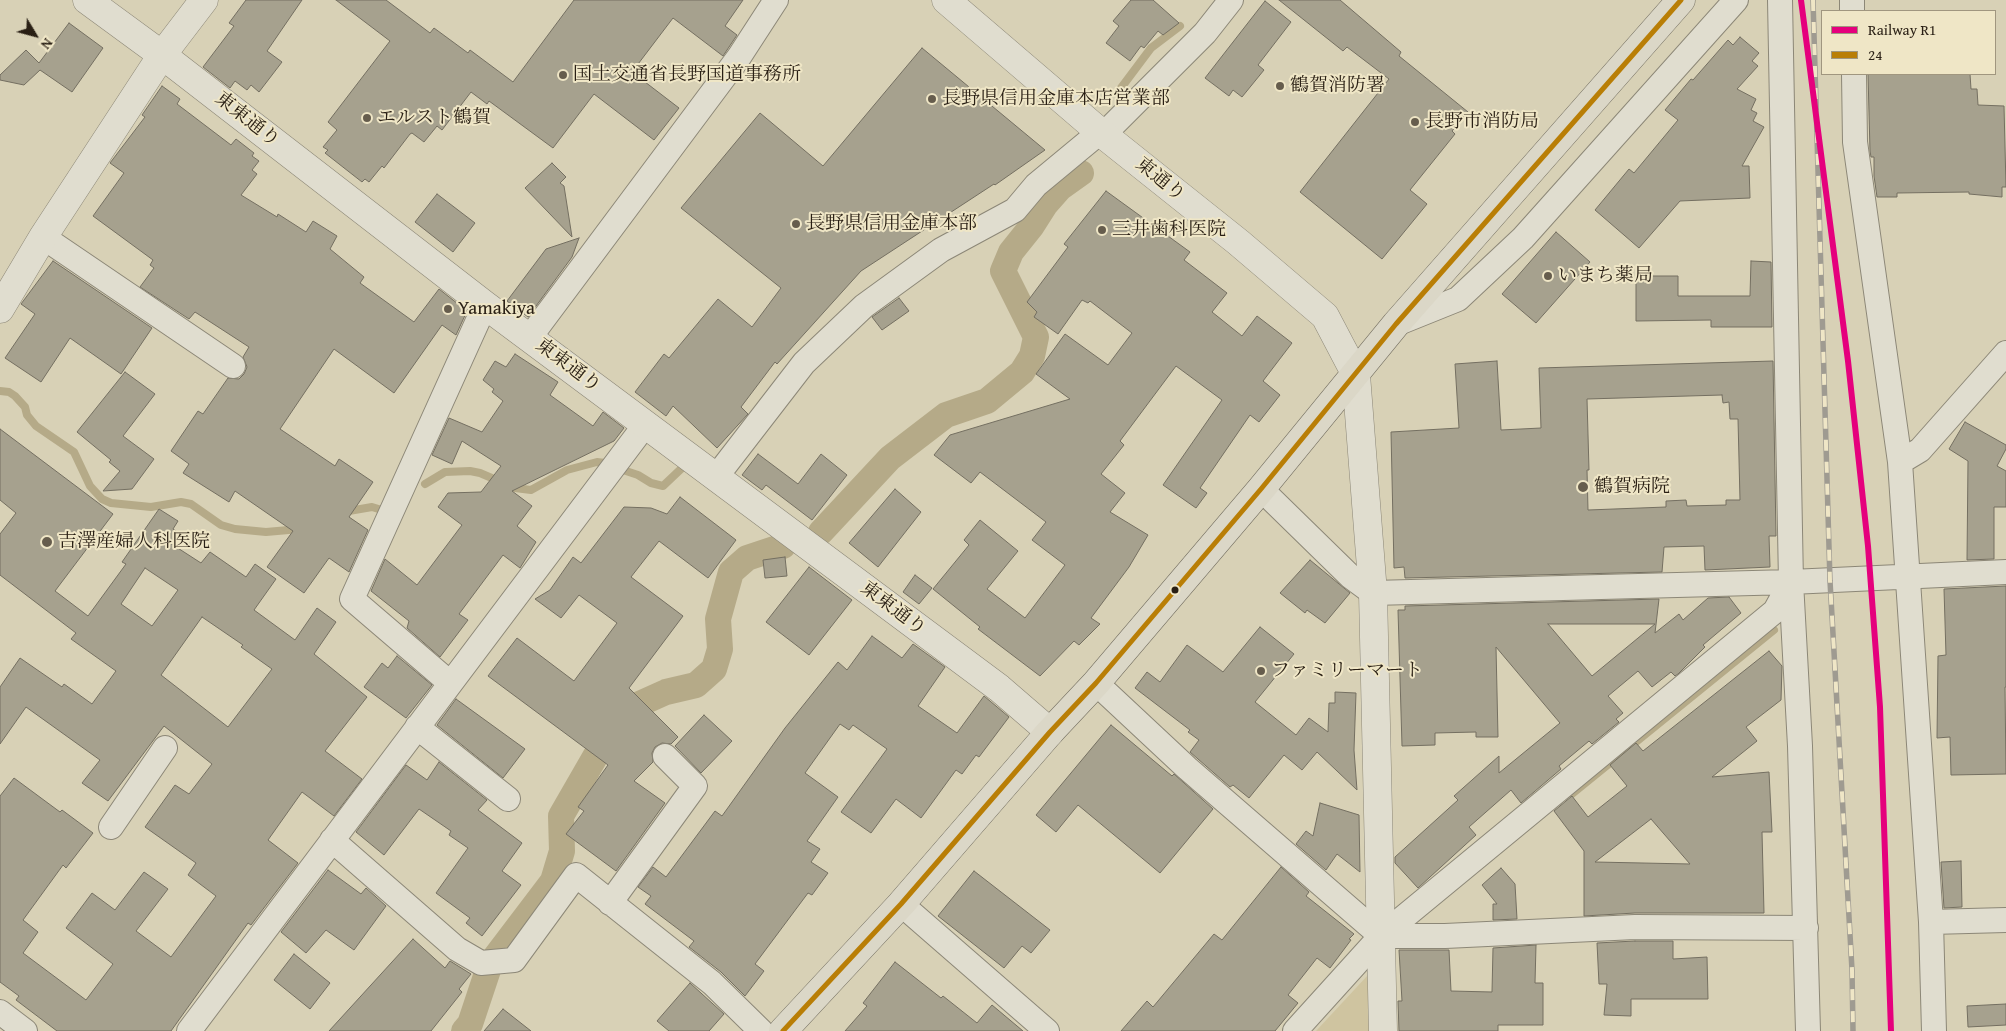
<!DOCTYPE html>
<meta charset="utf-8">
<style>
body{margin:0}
#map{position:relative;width:2006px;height:1031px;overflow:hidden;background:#d8d1b6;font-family:"Gentium Book Plus",serif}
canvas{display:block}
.legend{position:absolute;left:1821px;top:10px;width:175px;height:65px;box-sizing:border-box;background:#efe6c6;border:1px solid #a0967f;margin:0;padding:6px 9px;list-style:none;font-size:15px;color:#291f14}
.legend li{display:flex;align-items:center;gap:10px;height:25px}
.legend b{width:25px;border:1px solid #a0967f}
.north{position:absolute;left:10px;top:10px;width:50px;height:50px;-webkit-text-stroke:4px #efe6c6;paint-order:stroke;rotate:127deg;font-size:14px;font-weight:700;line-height:20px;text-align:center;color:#291f14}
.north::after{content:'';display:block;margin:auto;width:18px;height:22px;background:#291f14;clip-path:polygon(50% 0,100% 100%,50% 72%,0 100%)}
</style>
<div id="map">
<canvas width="2006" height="1031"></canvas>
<ul class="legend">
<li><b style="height:6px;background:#e5007d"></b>Railway R1</li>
<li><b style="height:6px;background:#b97e06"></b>24</li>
</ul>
<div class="north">N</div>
</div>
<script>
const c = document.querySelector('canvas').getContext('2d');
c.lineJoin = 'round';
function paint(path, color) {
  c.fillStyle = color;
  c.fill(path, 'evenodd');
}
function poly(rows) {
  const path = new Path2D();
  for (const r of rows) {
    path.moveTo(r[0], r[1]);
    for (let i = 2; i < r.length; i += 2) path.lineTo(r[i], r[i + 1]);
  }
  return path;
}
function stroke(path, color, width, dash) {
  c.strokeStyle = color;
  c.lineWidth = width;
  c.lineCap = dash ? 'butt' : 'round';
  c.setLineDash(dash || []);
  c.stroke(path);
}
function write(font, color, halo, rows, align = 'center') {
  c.font = font + ' "Gentium Book Plus","Noto Serif JP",serif';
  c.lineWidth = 4;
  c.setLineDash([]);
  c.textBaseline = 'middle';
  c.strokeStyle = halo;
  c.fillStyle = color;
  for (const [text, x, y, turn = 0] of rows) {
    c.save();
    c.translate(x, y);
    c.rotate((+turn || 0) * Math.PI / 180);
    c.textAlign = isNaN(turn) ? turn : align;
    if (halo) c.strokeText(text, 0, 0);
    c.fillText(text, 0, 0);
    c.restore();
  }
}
paint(poly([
 [1368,975,1370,1031,1316,1031]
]), '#cfc4a0');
stroke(poly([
 [1118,92,1151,48,1180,26],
 [0,391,9,392,15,396,25,407,27,415,36,426,74,452,90,486,102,499,111,503,151,507,181,502,191,504,221,525,235,529,266,532,300,529],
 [620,469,638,475,651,483,663,486,682,468],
 [425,484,445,472,470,471,480,473,515,488,531,490,567,470,597,462,605,463],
 [343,512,372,507,385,511],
 [1572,794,1774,630]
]), '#b5aa88', 8);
stroke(poly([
 [821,532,890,458,946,415,987,401,1022,372,1032,356,1036,337,1003,271,1011,252,1031,227,1045,205,1060,188,1081,173],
 [464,1031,470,1024,490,964,553,881,562,851,561,816,599,750,637,705,666,692,696,685,714,669,720,649,718,619,731,572,747,558,783,546]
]), '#b5aa88', 26);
const building = poly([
 [246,0,302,0,267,51,282,62,259,92,251,85,247,90,235,81,230,88,203,67,234,26,229,23,246,0],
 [336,0,386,0,430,33,434,28,468,53,470,50,513,82,574,0,743,0,725,26,737,35,723,56,673,18,632,72,679,108,654,140,594,94,553,148,489,101,487,104,471,92,442,130,437,126,424,142,412,133,410,134,384,168,382,166,369,182,365,179,362,182,325,153,328,150,323,147,337,130,328,122,390,41,336,0],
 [1131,0,1153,0,1179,23,1163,35,1158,31,1144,48,1141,46,1130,61,1106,43,1119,26,1113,21,1131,0],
 [1279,0,1340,0,1401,52,1399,56,1468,112,1452,131,1455,134,1410,190,1427,204,1382,259,1300,192,1389,79,1347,47,1343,51,1279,0],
 [1265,1,1291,22,1258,65,1264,70,1242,97,1233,90,1229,96,1205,78,1265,1],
 [69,23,103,48,72,92,40,70,24,85,0,80,0,75,26,50,39,63,69,23],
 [1740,37,1759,53,1752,61,1758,66,1737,89,1756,99,1751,110,1757,113,1753,121,1764,127,1742,166,1749,166,1750,198,1680,201,1639,248,1595,210,1629,169,1634,173,1678,120,1665,110,1691,79,1693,80,1728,40,1733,45,1740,37],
 [922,48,1045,150,995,185,994,184,861,271,777,364,775,362,741,407,748,414,717,448,673,406,666,416,635,392,664,354,669,358,718,299,752,327,781,288,681,208,760,113,823,166,922,48],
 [1868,74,1970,74,1971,89,1977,89,1978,105,2004,106,2006,187,2002,187,2002,197,1969,194,1969,192,1897,193,1897,197,1877,197,1874,176,1874,157,1871,157,1870,151,1868,74],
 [162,86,180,99,177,104,231,145,236,139,254,153,252,156,259,161,252,170,257,174,241,195,277,217,278,214,306,232,313,221,337,236,330,249,364,277,360,283,414,322,439,289,467,311,456,335,442,325,394,393,334,349,280,429,335,466,339,459,373,482,349,517,368,530,349,572,329,558,304,593,267,567,293,531,235,491,229,502,183,473,189,464,171,451,198,411,203,414,228,378,239,379,244,374,247,367,243,357,249,347,195,312,189,319,140,287,154,268,150,265,153,260,93,216,124,173,110,163,145,117,142,115,162,86],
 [552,163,566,177,560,183,564,186,572,237,525,188,552,163],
 [1106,191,1190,252,1184,260,1227,293,1212,312,1242,336,1257,316,1292,343,1263,381,1280,395,1259,422,1250,415,1200,488,1207,493,1196,508,1163,485,1222,400,1176,366,1120,441,1124,445,1101,474,1125,493,1110,512,1148,535,1129,567,1091,618,1100,624,1079,645,1074,641,1040,676,978,629,980,627,933,589,969,545,964,540,980,520,1018,551,987,589,1025,618,1065,565,1032,540,1046,522,980,472,971,483,934,455,950,435,1070,399,1036,374,1065,334,1108,365,1132,333,1090,301,1088,303,1082,300,1058,334,1034,317,1037,312,1027,302,1068,247,1064,244,1106,191],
 [437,194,475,223,453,252,415,222,437,194],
 [1556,232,1590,262,1536,323,1502,294,1556,232],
 [579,238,572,257,528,317,507,301,546,249,579,238],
 [53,261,152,328,121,374,70,338,41,382,5,358,35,314,21,304,53,261],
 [1751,261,1771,262,1772,327,1711,327,1711,320,1636,321,1636,276,1678,276,1678,296,1750,296,1751,261],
 [899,298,909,311,882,330,872,317,899,298],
 [515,354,558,382,550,395,593,426,603,412,624,428,614,441,512,491,532,506,517,526,536,542,520,568,503,555,459,614,468,620,440,657,407,628,409,621,371,591,385,559,417,585,462,525,438,507,448,493,481,492,501,466,462,441,452,464,432,455,449,418,482,432,503,401,492,392,494,389,483,380,495,361,506,367,515,354],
 [1497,361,1501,430,1541,428,1539,368,1773,361,1776,536,1769,536,1770,567,1705,570,1704,546,1664,547,1662,572,1405,578,1404,567,1394,568,1391,432,1459,428,1455,364,1497,361],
 [1722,395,1723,403,1729,402,1730,419,1738,419,1740,500,1726,500,1726,505,1687,506,1686,500,1666,501,1666,507,1588,510,1587,470,1589,470,1587,399,1722,395],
 [125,372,155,394,123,436,154,459,132,489,103,491,120,471,109,462,111,460,77,432,125,372],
 [1965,422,2006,445,2006,449,1997,466,2006,471,2006,507,1994,507,1994,559,1967,560,1968,461,1949,449,1965,422],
 [0,429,113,514,55,591,88,616,126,564,122,562,159,509,178,521,173,529,177,532,170,543,201,563,210,552,246,577,255,564,276,579,254,610,295,640,317,608,336,622,314,654,367,697,325,751,362,779,334,816,302,792,268,840,298,863,251,925,248,923,171,1031,57,1031,16,1000,19,996,0,982,0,796,14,778,60,812,62,810,93,833,66,868,63,865,23,920,38,932,23,953,86,1000,113,964,66,928,92,893,115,910,144,872,168,889,136,931,171,957,216,896,188,875,196,863,145,827,175,785,189,794,212,764,164,726,108,801,82,783,100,760,26,707,0,744,0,687,20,658,62,687,64,684,92,704,116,671,71,639,76,633,0,575,0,534,16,513,0,500,0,429],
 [145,568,178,590,152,626,121,604,145,568],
 [202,617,243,645,241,647,272,669,228,727,161,675,202,617],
 [758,454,798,484,821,454,847,475,812,520,766,485,762,490,742,475,758,454],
 [895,489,921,512,878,567,849,543,895,489],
 [680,497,736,540,708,578,659,541,631,577,683,616,629,688,678,737,671,744,662,743,655,747,652,753,653,762,634,781,665,803,616,871,566,834,584,811,578,807,608,765,488,676,517,638,574,681,617,623,579,595,561,618,535,599,550,590,573,557,581,563,624,507,651,508,667,514,680,497],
 [785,557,787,576,765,578,763,560,785,557],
 [1310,560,1350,593,1325,623,1307,610,1305,613,1280,593,1310,560],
 [809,567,852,600,809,655,766,622,809,567],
 [915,575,932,588,919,604,903,592,915,575],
 [2006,586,2006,687,2005,687,2006,774,1951,775,1950,737,1937,738,1938,656,1946,655,1944,589,2006,586],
 [1729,597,1741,613,1703,645,1705,647,1678,674,1675,676,1671,672,1652,687,1638,671,1608,696,1623,713,1616,719,1619,722,1592,744,1589,741,1559,766,1561,769,1521,803,1511,790,1469,827,1476,835,1418,888,1395,863,1395,857,1458,800,1454,796,1499,756,1499,773,1560,723,1496,647,1498,737,1476,737,1476,732,1435,733,1435,745,1402,746,1398,610,1405,610,1405,606,1659,599,1655,633,1679,614,1683,620,1708,598,1729,597],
 [1548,624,1655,624,1592,676,1548,624],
 [1260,627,1294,654,1255,702,1296,735,1309,718,1328,732,1329,703,1335,703,1335,692,1356,693,1354,750,1357,790,1317,752,1302,770,1284,755,1249,798,1233,785,1230,787,1190,752,1199,740,1188,732,1190,730,1135,688,1147,672,1160,682,1187,645,1223,672,1260,627],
 [872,636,902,658,913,644,945,667,918,706,957,733,984,696,1009,717,979,757,976,755,962,774,956,770,921,818,896,799,871,833,841,812,887,749,853,725,849,730,840,724,805,773,838,797,807,841,820,849,811,862,828,873,812,895,808,893,755,964,764,971,745,996,721,972,689,947,694,941,645,904,651,896,638,887,653,867,666,877,715,811,722,816,785,728,838,662,847,670,872,636],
 [1769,651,1782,666,1781,700,1746,727,1757,741,1712,777,1769,772,1772,832,1762,832,1764,913,1635,913,1584,916,1584,851,1554,811,1572,796,1588,817,1627,786,1610,765,1636,743,1643,751,1769,651],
 [1651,819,1690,864,1595,862,1651,819],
 [397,656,432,685,406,718,364,687,382,663,388,668,397,656],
 [456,699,525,749,503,778,437,725,456,699],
 [704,715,732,741,701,773,675,746,704,715],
 [1111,725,1172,776,1174,774,1213,809,1160,873,1078,805,1056,832,1036,815,1111,725],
 [439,762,487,800,478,810,522,843,502,871,521,885,482,936,466,923,470,918,436,893,468,848,449,835,451,831,419,809,384,855,356,832,406,765,427,780,439,762],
 [1320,803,1359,815,1360,872,1337,854,1326,870,1296,844,1306,831,1313,836,1320,803],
 [1961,861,1962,907,1944,908,1941,862,1961,861],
 [1281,867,1309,892,1306,896,1354,934,1349,939,1351,940,1330,968,1317,958,1288,995,1298,1003,1275,1031,1121,1031,1147,1001,1153,1007,1214,934,1222,940,1281,867],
 [1501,868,1515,884,1517,919,1493,920,1493,904,1497,904,1482,885,1501,868],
 [328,870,361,894,366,888,386,906,354,950,326,930,306,953,281,932,328,870],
 [974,871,1050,930,1031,953,1022,946,1004,968,938,916,974,871],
 [413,939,445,968,450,961,471,974,459,989,462,992,431,1031,329,1031,413,939],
 [1635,941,1673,941,1673,959,1707,957,1708,999,1631,999,1631,1016,1604,1015,1607,984,1599,984,1597,943,1635,941],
 [1536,945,1535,983,1543,983,1543,1025,1498,1025,1498,1031,1399,1031,1398,1001,1402,1001,1399,950,1449,950,1451,991,1492,992,1493,948,1536,945],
 [294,954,330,983,310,1009,274,980,294,954],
 [895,962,941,998,943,996,977,1023,992,1005,1023,1031,845,1031,867,1006,863,1003,895,962],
 [690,983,724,1014,709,1031,669,1031,657,1021,690,983],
 [2006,1004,2006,1025,1968,1027,1967,1006,2006,1004],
 [503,1009,531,1031,484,1031,503,1009]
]);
paint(building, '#a6a18e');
stroke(building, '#746f61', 1);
const minor = poly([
 [1780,0,1791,582,1800,746,1808,1031],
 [1852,0,1852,11],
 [1854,74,1855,142,1900,462,1931,922,1934,1031],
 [1104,134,1205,33,1231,0],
 [43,237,233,366],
 [1396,324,1458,299,1523,238,1736,0],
 [530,337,739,57,776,0],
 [1900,462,1920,450,2006,353],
 [716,477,804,363,864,306,941,250,1015,210,1036,185,1100,132],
 [1261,489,1350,576,1373,593,1791,582,2006,572],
 [450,683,352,599,485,305],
 [1096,683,1187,768,1381,936,1295,1031],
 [417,727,508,799],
 [111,827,165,748],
 [332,840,457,949,481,963,514,960,576,875,712,983,761,1031],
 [610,903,695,786,665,756],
 [901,904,1047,1031],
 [1931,922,2006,920],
 [1381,936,1775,611,1791,582],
 [1381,936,1445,936,1635,927,1806,928],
 [0,1012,25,1031],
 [189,1031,645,425]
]);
const tertiary = poly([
 [87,0,162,55,485,305,999,688,1050,732],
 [946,0,1100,132,1238,242,1325,316,1356,375,1373,593,1383,1031],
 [0,309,43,237,162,55,204,0]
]);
const trunk = poly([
 [783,1031,901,904,1050,732,1096,683,1261,489,1396,324,1681,0]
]);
stroke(minor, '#8c8777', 26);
stroke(tertiary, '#8c8777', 29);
stroke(trunk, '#746f61', 29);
stroke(minor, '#e0ddcf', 24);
stroke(tertiary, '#e0ddcf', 28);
stroke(trunk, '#dbd7c7', 28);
const rail = poly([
 [1813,0,1830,581,1852,970,1853,1031]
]);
stroke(rail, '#9f9b91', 5.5);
stroke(rail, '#efe6c6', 4, [11]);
stroke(poly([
 [783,1031,901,904,1050,732,1096,683,1261,489,1396,324,1681,0]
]), '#b97e06', 5);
stroke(poly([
 [1801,0,1848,361,1868,546,1880,707,1891,1031]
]), '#e5007d', 6);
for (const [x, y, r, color] of [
 [563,75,5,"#665d4d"],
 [1280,86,5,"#665d4d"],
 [932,99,5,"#665d4d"],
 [367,118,5,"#665d4d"],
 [1415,122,5,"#665d4d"],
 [796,224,5,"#665d4d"],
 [1102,230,5,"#665d4d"],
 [1548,276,5,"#665d4d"],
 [448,309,5,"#665d4d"],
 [1583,487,6,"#665d4d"],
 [47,542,6,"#665d4d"],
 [1175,590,4.5,"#291f14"],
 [1261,671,5,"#665d4d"]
]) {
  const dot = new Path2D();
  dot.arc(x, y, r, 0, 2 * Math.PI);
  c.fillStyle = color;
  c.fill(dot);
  stroke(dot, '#efe6c6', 2);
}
write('19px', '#291f14', '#efe6c6', [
 ["国土交通省長野国道事務所",573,75],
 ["鶴賀消防署",1290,86],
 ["長野県信用金庫本店営業部",942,99],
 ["エルスト鶴賀",377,118],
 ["長野市消防局",1425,122],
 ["長野県信用金庫本部",806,224],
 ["三井歯科医院",1112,230],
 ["いまち薬局",1558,276],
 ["Yamakiya",458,309],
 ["鶴賀病院",1594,487],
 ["吉澤産婦人科医院",58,542],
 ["ファミリーマート",1271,671]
], 'left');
write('19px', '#291f14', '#efe6c6', [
 ["東東通り",247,120,38],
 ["東通り",1160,180,39],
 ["東東通り",568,366,37],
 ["東東通り",893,609,37]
]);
</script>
